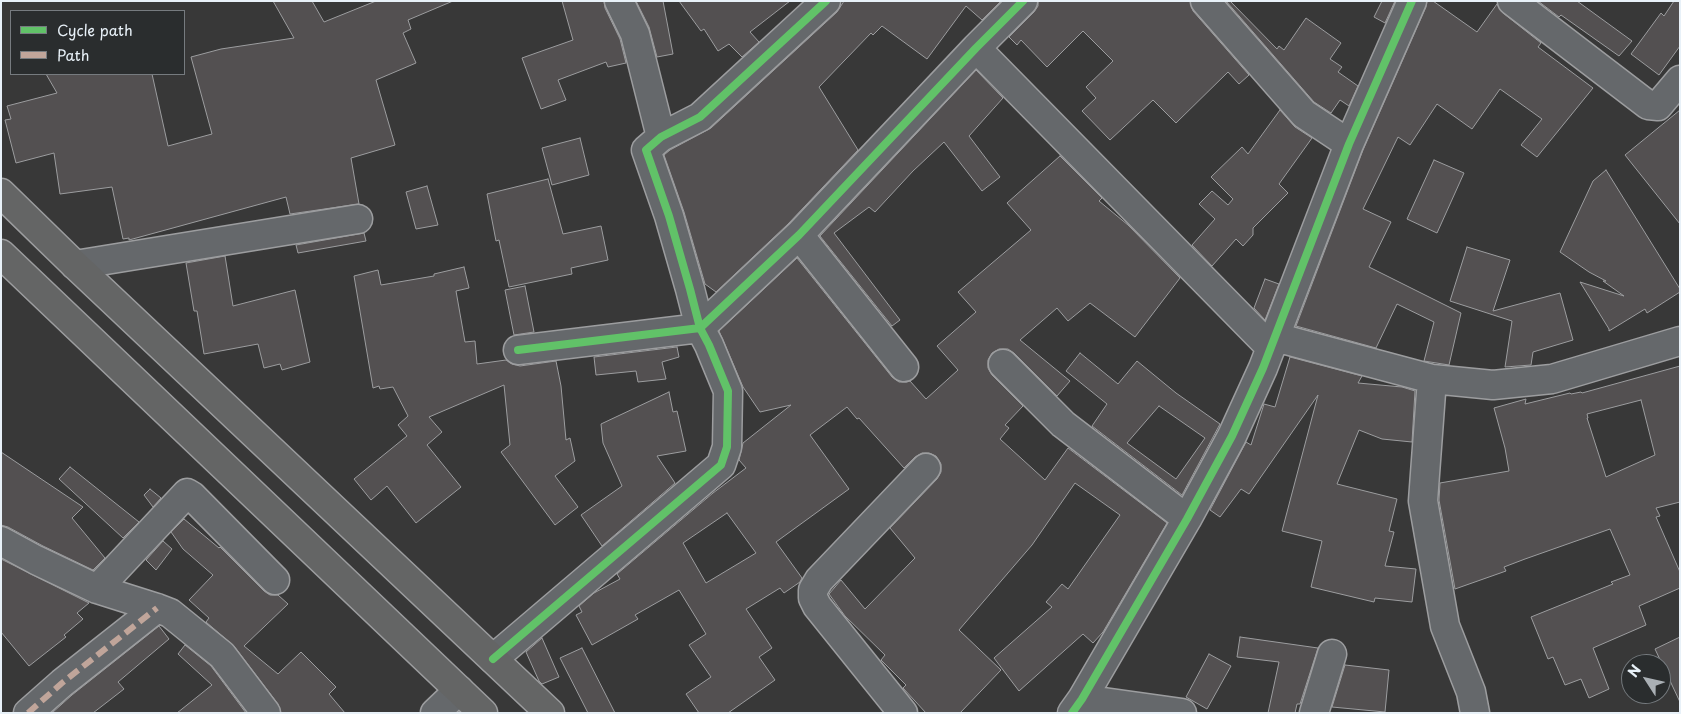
<!DOCTYPE html>
<style>
body{margin:0}
#map{position:relative;width:1681px;height:714px;overflow:hidden;background:#383838;font-family:"Playpen Sans",sans-serif}
canvas{display:block}
.frame{position:absolute;inset:0;border:2px solid #e8f1f8;pointer-events:none}
.legend{position:absolute;left:10px;top:10px;width:175px;height:65px;box-sizing:border-box;background:#2a2d2e;border:1px solid #767b7f;margin:0;padding:6px 9px;list-style:none;font-size:15px;color:#e8f1f8}
.legend li{display:flex;align-items:center;gap:10px;height:25px}
.legend b{width:25px;border:1px solid #767b7f}
.north{position:absolute;left:1621px;top:654px;width:50px;height:50px;box-sizing:border-box;background:#2a2d2e;border:1px solid #767b7f;border-radius:50%;rotate:305deg;font-size:14px;font-weight:700;line-height:20px;text-align:center;color:#e8f1f8}
.north::after{content:'';display:block;margin:auto;width:18px;height:22px;background:#aab0b5;clip-path:polygon(50% 0,100% 100%,50% 72%,0 100%)}
</style>
<div id="map">
<canvas width="1681" height="714"></canvas>
<div class="frame"></div>
<ul class="legend">
<li><b style="height:6px;background:#61c268"></b>Cycle path</li>
<li><b style="height:6px;background:#c0a59a"></b>Path</li>
</ul>
<div class="north">N</div>
</div>
<script>
const c = document.querySelector('canvas').getContext('2d');
c.lineJoin = 'round';
function paint(path, color) {
  c.fillStyle = color;
  c.fill(path, 'evenodd');
}
function poly(rows) {
  const path = new Path2D();
  for (const r of rows) {
    path.moveTo(r[0], r[1]);
    for (let i = 2; i < r.length; i += 2) path.lineTo(r[i], r[i + 1]);
  }
  return path;
}
function stroke(path, color, width, dash) {
  c.strokeStyle = color;
  c.lineWidth = width;
  c.lineCap = dash ? 'butt' : 'round';
  c.setLineDash(dash || []);
  c.stroke(path);
}
const building = poly([
 [273,1,312,1,324,22,376,1,453,1,408,20,411,29,403,33,416,63,376,80,395,145,351,158,359,204,290,214,286,197,129,240,129,238,123,239,112,187,60,194,54,153,16,163,5,120,11,119,7,106,57,93,46,74,152,74,168,146,212,134,191,57,221,49,294,38,273,1],
 [562,1,604,1,605,8,620,39,626,63,608,67,606,62,558,80,566,100,541,109,522,58,573,40,562,1],
 [636,1,663,1,673,54,657,57,649,27,636,1],
 [679,1,790,1,750,32,759,42,742,57,729,44,718,51,704,29,701,31,679,1],
 [844,1,1001,1,982,20,966,6,927,59,882,26,873,35,871,33,819,87,858,150,788,224,716,292,705,284,684,212,664,155,670,150,711,128,837,12,844,1],
 [1038,1,1190,1,1193,11,1249,75,1239,84,1228,72,1176,123,1153,100,1110,140,1082,111,1096,98,1086,87,1113,61,1083,31,1047,67,1021,40,1017,45,1009,37,1034,12,1038,6,1038,1],
 [1226,1,1230,1,1277,49,1279,46,1284,50,1306,18,1341,43,1330,59,1342,67,1338,72,1358,86,1349,106,1340,100,1331,113,1314,102,1226,1],
 [1382,1,1395,1,1385,23,1374,17,1382,1],
 [1427,1,1433,1,1477,32,1497,4,1503,13,1541,43,1538,47,1593,88,1537,157,1521,145,1542,119,1500,89,1472,129,1437,104,1410,145,1398,137,1363,209,1391,222,1369,267,1461,313,1449,365,1424,361,1434,322,1397,304,1376,348,1296,326,1363,150,1426,7,1427,1],
 [1538,1,1577,1,1632,41,1619,56,1561,15,1559,17,1538,1],
 [1674,1,1680,1,1680,46,1659,75,1631,54,1661,13,1664,16,1674,1],
 [976,70,1003,98,969,136,1000,177,982,191,944,142,913,171,875,212,869,207,834,233,900,320,892,326,820,236,976,70],
 [1280,110,1295,127,1312,138,1279,184,1288,193,1253,228,1253,235,1243,246,1236,239,1212,266,1192,245,1215,219,1199,204,1212,191,1228,205,1233,199,1211,177,1242,147,1248,154,1280,110],
 [1680,110,1680,224,1625,155,1680,110],
 [580,138,589,175,552,185,542,148,580,138],
 [1060,156,1102,198,1099,201,1128,225,1180,278,1135,337,1090,303,1068,321,1057,308,1020,340,1070,381,1057,396,1014,353,1008,349,999,349,992,353,988,360,988,368,992,375,1023,406,1005,425,1009,428,1000,439,1045,480,1068,448,1167,523,1103,632,1093,643,1083,634,1019,691,994,658,1052,607,1046,602,1062,584,1068,589,1120,515,1075,483,1032,545,959,630,1001,670,960,713,926,713,903,688,906,685,881,660,885,655,845,616,829,594,841,580,865,609,915,558,890,528,937,479,941,472,941,464,936,456,929,453,922,453,915,457,904,468,859,418,857,419,847,407,810,435,849,489,776,542,802,578,800,582,784,593,780,588,746,609,772,648,759,657,775,680,728,713,699,713,686,694,711,677,689,645,706,634,679,590,635,615,638,619,592,645,576,615,582,612,579,606,594,593,620,579,617,574,713,493,746,468,739,460,743,443,791,405,760,412,743,387,719,331,797,258,892,377,899,382,906,382,910,381,926,399,958,370,937,346,976,312,958,292,1031,230,1007,203,1060,156],
 [727,513,756,553,706,583,683,543,727,513],
 [1434,160,1464,173,1437,233,1407,219,1434,160],
 [1606,170,1680,289,1680,292,1647,313,1645,309,1609,331,1609,329,1580,282,1624,296,1603,281,1606,281,1589,272,1560,252,1593,181,1606,170],
 [548,179,563,234,601,226,608,260,571,268,572,274,509,287,499,240,496,241,487,194,548,179],
 [427,186,438,225,416,229,406,192,427,186],
 [364,233,366,241,298,253,296,245,364,233],
 [1467,247,1510,260,1493,311,1560,293,1573,340,1533,352,1531,365,1505,367,1512,321,1450,301,1467,247],
 [225,256,233,306,295,290,310,362,282,370,280,364,264,368,258,344,204,354,197,311,194,311,186,263,225,256],
 [464,267,469,288,456,291,465,342,475,341,477,364,506,360,512,364,520,366,556,361,561,386,566,440,570,438,575,461,555,476,578,507,555,525,501,452,510,445,504,385,429,417,442,432,427,445,461,487,416,523,387,486,371,500,354,479,407,436,398,425,408,416,393,387,380,389,379,386,373,388,354,276,378,270,381,285,434,276,434,274,464,267],
 [1265,279,1279,284,1265,320,1254,308,1265,279],
 [525,286,534,332,514,335,505,290,525,286],
 [677,347,679,357,662,362,666,379,638,382,636,371,596,375,594,357,677,347],
 [1080,353,1118,384,1137,361,1176,393,1220,424,1182,495,1092,426,1107,404,1066,371,1080,353],
 [1159,406,1205,438,1176,479,1127,443,1159,406],
 [1290,357,1362,376,1358,383,1402,387,1415,391,1412,442,1382,439,1359,430,1337,484,1397,499,1389,531,1394,532,1385,566,1416,569,1412,602,1375,598,1374,602,1311,587,1322,541,1282,531,1318,395,1249,494,1241,489,1220,517,1210,510,1246,442,1251,445,1264,404,1275,407,1290,357],
 [1680,366,1680,502,1656,508,1660,516,1656,517,1680,572,1680,588,1639,606,1646,625,1593,648,1609,689,1589,698,1581,679,1565,685,1553,657,1548,659,1531,617,1613,584,1611,582,1630,575,1610,529,1525,559,1504,567,1506,571,1455,589,1439,500,1440,483,1509,471,1505,448,1494,408,1526,399,1525,404,1570,393,1571,394,1581,392,1582,393,1680,366],
 [1641,400,1655,455,1606,477,1587,418,1588,418,1587,414,1641,400],
 [669,392,673,412,677,411,686,451,657,456,675,483,602,546,581,515,622,486,603,443,601,424,669,392],
 [1,452,83,507,72,518,105,558,93,570,43,546,8,527,1,525,1,452],
 [70,467,139,522,123,538,59,479,70,467],
 [150,489,161,498,153,507,144,495,150,489],
 [184,519,219,548,220,547,264,591,270,595,278,595,288,604,244,646,278,674,301,652,336,687,329,694,345,713,281,713,278,704,234,646,206,622,209,618,189,600,213,575,183,549,171,532,184,519],
 [163,541,172,549,156,570,146,560,163,541],
 [1,559,89,603,77,613,83,619,64,635,66,637,29,666,1,632,1,559],
 [159,626,169,639,118,682,124,689,93,713,52,713,72,695,159,626],
 [1240,637,1318,648,1300,704,1297,704,1295,713,1268,713,1279,662,1237,657,1240,637],
 [1680,637,1680,702,1655,649,1680,637],
 [542,638,559,677,542,684,539,681,526,652,542,638],
 [185,645,211,666,246,713,177,713,212,685,178,654,185,645],
 [582,648,615,713,588,713,560,658,582,648],
 [1209,654,1231,666,1207,709,1186,697,1209,654],
 [1345,665,1389,670,1385,712,1332,707,1345,665]
]);
paint(building, '#535051');
stroke(building, '#9c9d9f', 1);
const minor = poly([
 [619,1,635,34,661,137],
 [1205,1,1304,114,1349,144],
 [1512,1,1648,105,1658,106,1680,80],
 [976,48,1271,348],
 [799,235,904,367],
 [75,265,358,219],
 [1275,337,1432,379,1493,385,1552,379,1680,341],
 [518,350,700,328,799,235,976,48,1023,1],
 [1003,364,1063,424,1187,519],
 [1432,379,1423,501,1445,626,1471,692,1475,713],
 [1,541,36,560,97,589,157,608,170,613,222,655,266,713],
 [97,589,187,493,192,496,275,580],
 [493,659,721,465,727,447,728,391,709,345,700,328,690,289,669,216,646,150,661,137,700,117,826,1],
 [1082,699,1182,713],
 [28,713,62,683,157,608],
 [435,713,459,690],
 [903,713,817,606,813,598,813,590,819,580,926,468],
 [1072,713,1082,699,1187,519,1232,436,1263,368,1349,144,1412,1],
 [1314,713,1332,654]
]);
const major = poly([
 [1,193,75,265,550,713],
 [1,254,483,713]
]);
stroke(minor, '#9c9d9f', 31);
stroke(major, '#9c9d9f', 31);
stroke(minor, '#65686b', 28);
stroke(major, '#646565', 28);
stroke(poly([
 [28,713,62,683,157,608]
]), '#c0a59a', 6, [12, 6]);
stroke(poly([
 [518,350,700,328,799,235,976,48,1023,1],
 [493,659,721,465,727,447,728,391,709,345,700,328,690,289,669,216,646,150,661,137,700,117,826,1],
 [1072,713,1082,699,1187,519,1232,436,1263,368,1349,144,1412,1]
]), '#61c268', 8);
</script>
